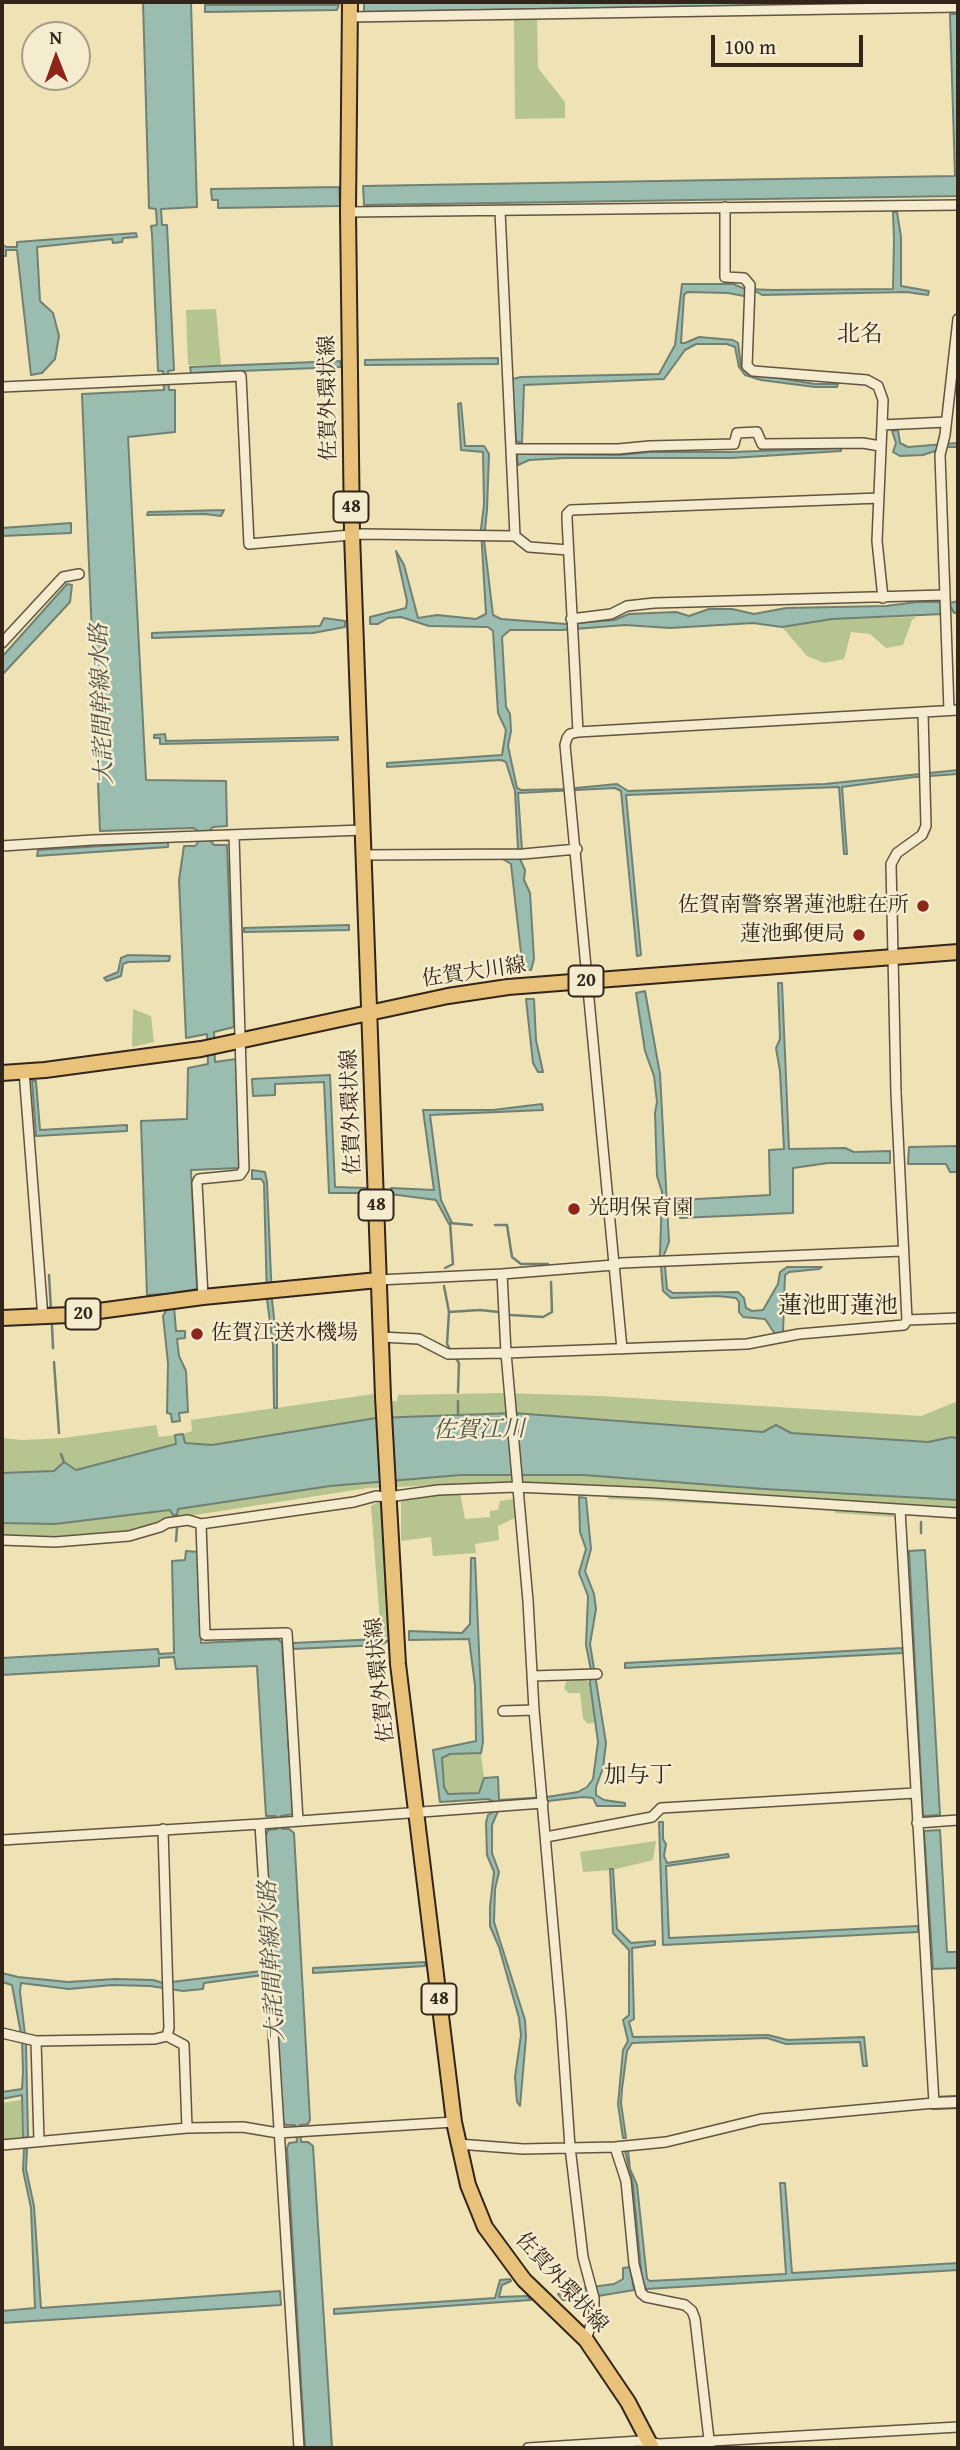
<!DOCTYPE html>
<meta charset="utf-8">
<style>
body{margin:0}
#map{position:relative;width:960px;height:2450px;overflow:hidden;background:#efe2b5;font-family:"Gentium Book Plus",serif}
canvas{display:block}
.frame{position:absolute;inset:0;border:4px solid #33251a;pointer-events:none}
.north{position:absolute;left:21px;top:21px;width:70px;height:70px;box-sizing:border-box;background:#f5eccf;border:2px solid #a79c87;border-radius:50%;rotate:359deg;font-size:19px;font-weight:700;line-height:28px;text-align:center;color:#33251a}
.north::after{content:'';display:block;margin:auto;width:24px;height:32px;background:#8f2418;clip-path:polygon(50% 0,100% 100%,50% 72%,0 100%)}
.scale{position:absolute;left:711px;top:35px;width:152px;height:32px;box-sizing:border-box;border:4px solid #33251a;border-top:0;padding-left:9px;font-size:21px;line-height:24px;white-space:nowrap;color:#33251a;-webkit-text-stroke:5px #f5eccf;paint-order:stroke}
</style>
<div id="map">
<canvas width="960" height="2450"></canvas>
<div class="frame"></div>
<div class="north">N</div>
<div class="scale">100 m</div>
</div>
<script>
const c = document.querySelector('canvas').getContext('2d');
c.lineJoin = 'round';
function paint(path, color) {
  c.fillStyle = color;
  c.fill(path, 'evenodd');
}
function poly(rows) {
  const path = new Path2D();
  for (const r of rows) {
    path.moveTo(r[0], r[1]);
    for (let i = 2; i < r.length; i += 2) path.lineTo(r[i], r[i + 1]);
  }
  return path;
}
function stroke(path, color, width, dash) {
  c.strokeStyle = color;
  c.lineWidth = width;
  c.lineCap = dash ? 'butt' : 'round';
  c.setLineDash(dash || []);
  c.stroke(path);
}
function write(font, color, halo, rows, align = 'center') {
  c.font = font + ' "Gentium Book Plus","Noto Serif JP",serif';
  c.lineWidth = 5;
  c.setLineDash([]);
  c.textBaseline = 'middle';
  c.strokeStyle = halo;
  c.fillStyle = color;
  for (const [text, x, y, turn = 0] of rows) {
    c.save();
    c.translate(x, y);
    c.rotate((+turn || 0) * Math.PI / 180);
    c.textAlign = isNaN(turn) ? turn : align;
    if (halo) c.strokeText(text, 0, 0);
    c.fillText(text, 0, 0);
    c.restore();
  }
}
paint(poly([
 [537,18,538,68,565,102,565,118,515,119,514,19],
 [216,309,221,365,188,365,186,310],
 [916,617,912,620,903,645,886,648,870,634,851,632,844,659,824,663,807,656,782,627,832,619],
 [133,1009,151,1016,154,1042,132,1047],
 [502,1393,600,1396,921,1416,958,1401,958,1439,952,1437,928,1442,791,1433,776,1425,763,1432,514,1413,376,1418,212,1445,184,1443,183,1434,192,1431,191,1420,374,1394,375,1402,397,1401,398,1395],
 [156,1425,159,1437,175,1435,177,1444,76,1470,2,1473,2,1438,22,1440,64,1438],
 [520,1474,584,1475,764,1489,958,1500,958,1509,900,1506,893,1517,835,1513,833,1503,775,1499,760,1506,609,1499,594,1486,511,1482,368,1488,163,1520,129,1532,57,1538,2,1537,2,1523,55,1524,170,1510,175,1515,177,1514,178,1509,330,1486,432,1475],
 [460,1492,465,1519,490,1517,490,1511,498,1510,500,1501,513,1499,515,1518,498,1526,499,1540,475,1544,476,1553,433,1556,431,1537,401,1541,401,1499],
 [382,1500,384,1572,390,1638,381,1636,371,1506],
 [567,1679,585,1679,590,1683,596,1722,588,1724,583,1719,580,1693,568,1693,564,1688],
 [481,1753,484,1778,479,1793,448,1794,444,1787,442,1758,450,1754],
 [656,1841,653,1860,612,1870,583,1872,580,1852],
 [21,2100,22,2139,2,2142,2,2103]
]), '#b6c490');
const water = poly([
 [143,2,191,2,197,207,161,209,162,225,167,225,174,370,168,371,169,390,175,390,175,432,128,437,146,780,226,781,227,826,213,827,209,831,209,839,214,845,227,845,234,1027,214,1032,215,1062,236,1059,240,1168,191,1170,197,1289,173,1293,176,1331,185,1331,185,1338,177,1339,179,1356,186,1371,188,1412,179,1413,180,1421,172,1422,171,1414,167,1413,168,1363,163,1316,167,1309,164,1294,147,1295,141,1121,187,1119,188,1068,208,1064,207,1034,186,1038,179,880,184,846,195,846,199,841,199,832,194,828,100,831,82,394,164,390,163,371,158,371,152,234,151,226,157,225,156,209,149,208,143,2],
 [955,2,364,12,364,3,958,2,958,196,364,205,363,186,955,176,950,14,956,14,955,2],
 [205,5,339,5,337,10,205,12,205,5],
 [339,187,340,206,218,208,218,200,212,200,211,189,339,187],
 [893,212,897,212,901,237,901,286,929,291,928,295,906,292,762,295,757,292,747,292,744,296,728,293,687,292,684,295,681,343,685,343,699,337,733,340,738,343,741,366,747,373,815,384,838,384,837,387,815,387,761,380,745,375,739,367,735,347,727,344,696,344,685,350,664,379,524,385,522,443,516,441,512,379,521,377,659,374,675,345,682,284,733,284,745,289,773,290,893,289,894,240,893,212],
 [136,233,137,237,123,238,122,242,113,243,112,239,37,247,40,301,53,313,59,336,55,359,42,373,31,375,17,250,6,250,6,256,2,256,2,244,6,247,17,247,17,242,136,233],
 [498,358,498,364,365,365,365,360,498,358],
 [340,361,341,367,191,373,190,367,340,361],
 [461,403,465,446,484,446,489,454,487,510,484,540,493,615,501,619,566,624,614,620,629,614,676,612,689,616,709,609,732,609,754,614,786,608,886,606,917,602,942,602,942,605,958,601,958,612,954,613,951,607,942,608,943,614,832,619,782,627,753,623,670,628,625,625,562,630,510,630,502,637,506,707,510,714,511,731,508,746,517,788,521,790,566,789,617,784,628,791,825,784,958,770,958,774,915,777,842,787,847,854,844,854,839,787,626,795,641,955,637,956,621,791,615,788,518,793,522,850,520,859,525,870,524,880,530,893,534,959,531,970,526,970,522,962,511,864,501,858,513,858,518,849,515,791,506,762,501,760,387,767,387,763,502,755,506,730,498,713,493,631,488,627,429,626,401,617,388,618,378,624,370,624,370,617,406,608,407,601,396,551,404,565,418,618,437,615,476,619,486,614,481,529,484,504,483,452,461,450,458,404,461,403],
 [898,430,900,443,908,447,958,443,958,447,947,447,923,455,900,456,893,452,896,443,892,431,898,430],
 [841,448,841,451,732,458,565,458,529,460,518,465,517,455,521,452,527,454,620,455,649,452,733,452,841,448],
 [224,510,221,516,205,514,147,515,148,512,224,510],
 [71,523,71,533,2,536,2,528,71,523],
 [67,584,72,585,70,602,2,675,2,657,67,584],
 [324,618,345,621,345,627,313,633,152,638,152,633,320,626,324,618],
 [165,734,166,741,338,737,338,740,160,744,160,738,154,738,154,735,165,734],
 [168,842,168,847,37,856,38,850,168,842],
 [349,925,349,930,244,932,244,928,349,925],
 [128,955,170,956,169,961,128,962,123,964,121,976,107,981,104,978,118,972,121,958,128,955],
 [778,983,782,983,789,1149,845,1148,854,1152,890,1151,890,1163,828,1163,793,1168,793,1213,680,1218,679,1200,770,1195,769,1150,784,1149,780,1071,776,1048,780,1039,778,983],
 [645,991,660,1074,669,1242,664,1255,667,1289,673,1293,738,1292,744,1298,746,1308,752,1311,763,1310,778,1284,780,1272,787,1267,822,1267,819,1269,789,1272,785,1275,783,1333,775,1334,765,1319,743,1317,739,1312,739,1302,736,1298,718,1296,671,1298,663,1291,660,1255,662,1192,657,1176,655,1113,657,1102,654,1076,645,1051,636,993,645,991],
 [526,999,534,999,536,1040,543,1072,538,1072,533,1063,526,999],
 [330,1075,335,1187,368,1188,368,1193,329,1193,324,1082,275,1084,275,1095,253,1096,252,1079,330,1075],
 [32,1081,36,1081,40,1130,127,1125,127,1131,36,1136,32,1081],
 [542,1104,543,1110,430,1115,441,1200,452,1223,449,1224,436,1200,390,1194,391,1188,434,1190,423,1110,493,1110,542,1104],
 [958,1146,958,1172,950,1172,946,1164,908,1164,909,1147,958,1146],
 [252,1170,265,1172,267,1182,272,1300,277,1344,277,1408,274,1408,273,1345,267,1299,264,1183,261,1179,252,1179,252,1170],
 [514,1413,763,1432,776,1425,791,1433,928,1442,952,1437,958,1439,958,1500,764,1489,584,1475,461,1475,330,1486,178,1509,177,1515,173,1515,170,1510,55,1524,2,1523,2,1473,54,1471,64,1462,76,1470,176,1444,175,1435,183,1434,185,1443,212,1445,376,1418,514,1413],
 [579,1497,586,1498,591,1549,585,1571,594,1594,596,1609,590,1644,606,1743,603,1768,596,1787,596,1795,604,1800,625,1803,625,1806,597,1806,593,1798,583,1797,548,1801,494,1802,488,1799,440,1802,433,1750,476,1741,475,1685,469,1639,409,1640,409,1631,462,1633,470,1624,471,1558,475,1558,483,1742,481,1753,450,1754,442,1758,444,1787,448,1794,479,1793,484,1778,498,1777,499,1800,547,1797,578,1792,587,1787,593,1779,598,1742,590,1683,591,1670,586,1645,588,1596,579,1573,586,1549,580,1532,579,1497],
 [925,1550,940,1815,923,1816,909,1551,925,1550],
 [186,1551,199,1552,201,1643,278,1639,282,1643,293,1814,281,1816,282,1829,289,1829,294,1833,310,2120,308,2124,300,2125,301,2142,308,2142,313,2146,332,2448,305,2448,287,2148,289,2143,297,2142,295,2125,286,2125,283,2122,265,1837,268,1830,277,1829,276,1816,266,1816,257,1666,176,1669,174,1657,159,1658,159,1666,2,1675,2,1658,158,1649,159,1654,174,1653,172,1561,185,1560,186,1551],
 [380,1639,388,1641,381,1645,293,1649,293,1643,380,1639],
 [902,1648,903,1653,625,1668,625,1663,902,1648],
 [495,1811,498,1811,492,1825,492,1853,499,1872,495,1889,494,1922,525,2020,526,2037,520,2106,517,2102,515,2077,521,2035,519,2018,499,1947,490,1926,490,1906,494,1872,487,1855,486,1823,488,1815,495,1811],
 [659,1822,663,1822,663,1839,666,1844,664,1856,667,1863,728,1854,729,1857,666,1866,669,1938,918,1926,918,1932,663,1945,659,1822],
 [940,1830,947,1952,958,1952,958,1968,933,1969,924,1831,940,1830],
 [610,1869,613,1869,617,1929,631,1943,655,1941,655,1945,632,1948,634,2019,629,2022,633,2037,768,2035,788,2040,864,2037,867,2066,863,2066,860,2042,786,2044,767,2038,632,2043,627,2051,622,2089,621,2103,626,2138,623,2138,618,2104,623,2050,628,2041,623,2020,629,2015,629,1950,613,1933,610,1869],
 [425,1962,425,1966,313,1973,313,1968,425,1962],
 [262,1971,263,1975,204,1983,203,1989,183,1991,150,1986,112,1985,69,1989,21,1983,20,1992,26,2043,28,2137,23,2138,22,2095,2,2099,2,2092,22,2089,23,2071,22,2039,12,1985,2,1982,2,1973,18,1977,68,1982,115,1979,153,1980,163,1983,262,1971],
 [24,2148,27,2149,26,2169,34,2206,41,2308,280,2291,281,2305,2,2323,2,2311,35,2308,31,2208,23,2170,24,2148],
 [628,2150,630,2169,637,2185,647,2279,650,2281,786,2274,780,2183,785,2183,792,2273,958,2263,958,2270,646,2289,642,2280,633,2185,625,2151,628,2150],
 [630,2267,634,2290,574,2300,563,2300,558,2294,563,2291,614,2284,623,2279,623,2268,630,2267],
 [510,2279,511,2281,502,2285,499,2297,527,2296,531,2300,334,2314,334,2309,495,2298,500,2280,510,2279]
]);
paint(water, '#9abdaf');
stroke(water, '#718073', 2);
stroke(poly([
 [495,1225,507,1225,512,1257,521,1264,548,1264],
 [445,1268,453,1264,450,1223,472,1225],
 [49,1275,51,1310],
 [444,1286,449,1312,447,1344,451,1351],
 [449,1312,480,1310,499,1312],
 [511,1315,543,1317,552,1312,551,1282],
 [52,1325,53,1348],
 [455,1357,459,1363,458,1392],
 [54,1362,59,1433],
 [458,1414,458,1401],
 [61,1454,64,1462],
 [921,1522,921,1533],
 [176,1541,177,1528]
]), '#718073', 2.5);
const minor = poly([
 [350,17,958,7],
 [725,207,725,277,744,278,750,285,747,366,753,371,867,380,878,386,883,400,882,425],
 [500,211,515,536,529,547,568,550],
 [348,212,958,205],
 [2,387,241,376,249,544,362,534,515,536],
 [511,449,618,449,650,446,734,444,737,433,757,432,762,444,863,443,880,446],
 [883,598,877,541,882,425,946,422],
 [571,619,611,614,627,606,654,603,945,595],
 [2,643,63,577,79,574],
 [949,710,940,455,945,435,958,319],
 [578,732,567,519,567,514,571,510,879,498],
 [2,846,93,840,363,830],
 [364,855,523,854,577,849],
 [24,1071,43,1318],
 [502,1274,506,1353,528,1601,534,1710,561,2017,570,2147,583,2257,594,2298,594,2315,586,2340],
 [378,1280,502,1274,614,1265,621,1263,902,1251],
 [203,1297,197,1183,199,1179,240,1175,244,1169,234,836],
 [907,1320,896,1093,891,864,897,853,922,835,926,826,923,713],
 [381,1337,419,1339,448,1354,506,1353,747,1344,799,1334,904,1325,907,1320,958,1318],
 [622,1349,565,745,567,738,570,734,578,732,958,710],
 [201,1524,205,1635,287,1633,298,1821],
 [2,1540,55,1542,129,1536,160,1527,167,1523,188,1520,201,1524,354,1502,376,1496,388,1497,438,1490,516,1487,653,1493,958,1513],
 [533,1676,597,1674],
 [503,1711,534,1710],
 [917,1823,958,1820],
 [163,1829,169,2028,167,2036],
 [546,1837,652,1817,661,1808,915,1793],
 [2,1840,260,1824],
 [2,2033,36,2041,155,2039,167,2036,184,2045,187,2128],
 [36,2041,39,2141],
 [458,2144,523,2149,615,2147,666,2142,761,2119,934,2103,900,1510],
 [2,2145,187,2128,243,2127,278,2133,454,2122],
 [615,2147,626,2181,634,2264,641,2293,646,2297,685,2305,692,2311,695,2319,710,2448],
 [299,2448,260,1824,543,1803],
 [528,2448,640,2441,659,2444,958,2427]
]);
const tertiary = poly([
 [934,2103,958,2102]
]);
const primary = poly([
 [350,2,348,212,352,534,383,1397,398,1664,454,2122,468,2185,485,2227,524,2280,586,2340,628,2402,652,2448],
 [2,1073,45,1070,201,1049,448,996,508,987,958,952],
 [2,1318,69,1315,203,1297,378,1280]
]);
stroke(minor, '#625441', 12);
stroke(tertiary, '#625441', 14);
stroke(primary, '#33251a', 18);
stroke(minor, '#f5eccf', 9);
stroke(tertiary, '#f5eccf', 10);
stroke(primary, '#e8c17a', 14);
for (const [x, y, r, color] of [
 [923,906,7,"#8f2418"],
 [859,935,7,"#8f2418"],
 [574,1209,7,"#8f2418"],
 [197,1334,7,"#8f2418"]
]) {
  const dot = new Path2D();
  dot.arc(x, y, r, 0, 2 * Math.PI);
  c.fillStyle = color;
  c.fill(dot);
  stroke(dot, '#f5eccf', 2.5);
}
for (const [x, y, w] of [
 [351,507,35],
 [586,981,35],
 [376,1205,35],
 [83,1314,35],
 [439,1999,35]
]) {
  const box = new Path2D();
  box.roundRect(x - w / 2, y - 15.5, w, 31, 5);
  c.fillStyle = '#f5eccf';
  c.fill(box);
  stroke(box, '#33251a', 2);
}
write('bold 19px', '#33251a', null, [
 ["48",351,507],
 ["20",586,981],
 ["48",376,1205],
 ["20",83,1314],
 ["48",439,1999]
]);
write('21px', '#33251a', '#f5eccf', [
 ["佐賀外環状線",329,398,-91],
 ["佐賀大川線",474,973,-8],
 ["佐賀外環状線",352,1112,-92],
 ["佐賀外環状線",381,1680,-96],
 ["佐賀外環状線",561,2283,48]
]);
write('21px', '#33251a', '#f5eccf', [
 ["佐賀南警察署蓮池駐在所",909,906],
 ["蓮池郵便局",845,935],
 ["光明保育園",588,1209,"left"],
 ["佐賀江送水機場",211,1334,"left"]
], 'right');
write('23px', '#33251a', '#f5eccf', [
 ["北名",860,335],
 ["加与丁",638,1776]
]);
write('italic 23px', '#525347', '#f5eccf', [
 ["大詫間幹線水路",103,704,-92],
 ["佐賀江川",479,1431,-1],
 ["大詫間幹線水路",273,1961,-93]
]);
write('24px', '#33251a', '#f5eccf', [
 ["蓮池町蓮池",838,1307]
]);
</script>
